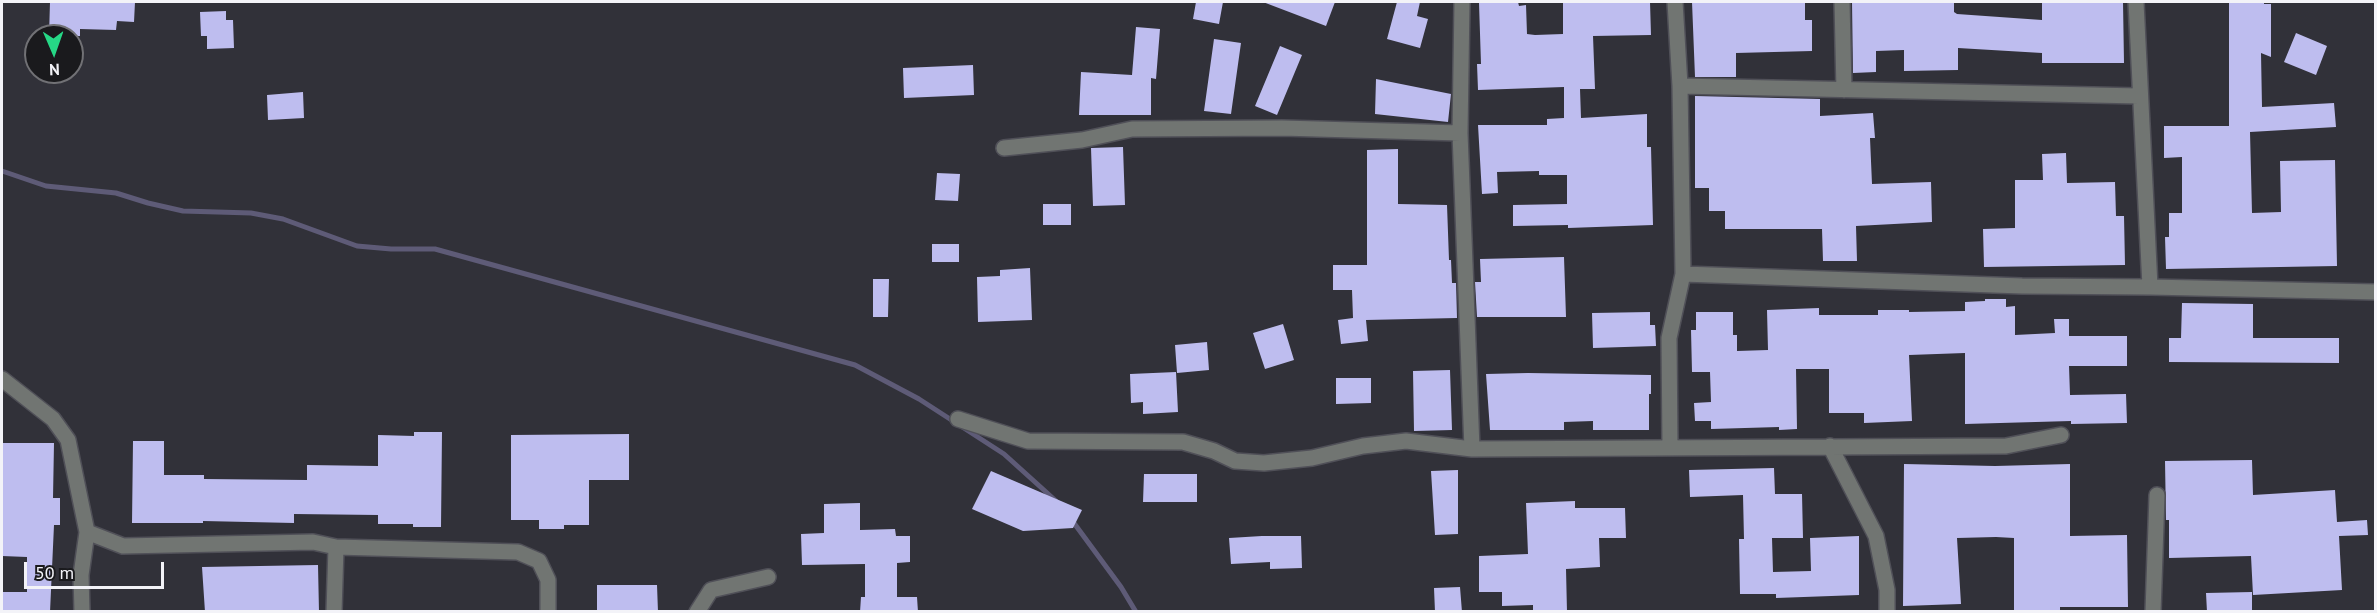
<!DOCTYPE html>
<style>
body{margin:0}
#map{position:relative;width:2377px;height:613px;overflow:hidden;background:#313139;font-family:"PT Sans",sans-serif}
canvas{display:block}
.frame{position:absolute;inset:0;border:3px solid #f3f3f8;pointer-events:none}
.north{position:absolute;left:24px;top:24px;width:60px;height:60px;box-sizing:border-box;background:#1a1a1d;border:2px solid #717175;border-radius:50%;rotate:178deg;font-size:16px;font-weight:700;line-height:24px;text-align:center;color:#f3f3f8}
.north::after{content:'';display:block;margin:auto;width:21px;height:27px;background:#26d886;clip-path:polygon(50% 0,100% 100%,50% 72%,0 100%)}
.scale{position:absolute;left:24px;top:562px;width:140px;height:27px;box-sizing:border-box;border:3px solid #f3f3f8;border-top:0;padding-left:8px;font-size:18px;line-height:21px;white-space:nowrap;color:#f3f3f8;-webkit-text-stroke:4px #1a1a1d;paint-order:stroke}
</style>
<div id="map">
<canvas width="2377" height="613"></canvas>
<div class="frame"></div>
<div class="north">N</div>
<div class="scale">50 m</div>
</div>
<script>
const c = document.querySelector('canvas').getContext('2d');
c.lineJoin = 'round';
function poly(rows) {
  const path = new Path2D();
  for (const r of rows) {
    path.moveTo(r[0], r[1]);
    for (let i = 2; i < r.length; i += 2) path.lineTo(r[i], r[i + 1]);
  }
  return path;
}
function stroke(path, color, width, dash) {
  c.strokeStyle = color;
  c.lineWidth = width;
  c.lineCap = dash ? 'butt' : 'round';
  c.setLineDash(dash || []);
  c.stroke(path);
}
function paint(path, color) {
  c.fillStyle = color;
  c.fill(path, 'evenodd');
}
stroke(poly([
 [2,171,46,186,116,193,148,203,183,211,251,213,283,219,357,246,391,249,435,249,855,365,919,399,1004,454,1056,501],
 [1071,519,1121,587,1136,612]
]), '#5e5b77', 5);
paint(poly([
 [50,2,135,2,134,22,117,21,116,30,80,29,80,36,49,36],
 [1196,2,1223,2,1219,24,1193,19],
 [1263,2,1335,2,1326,26],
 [1397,2,1420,2,1417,16,1428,19,1420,48,1387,39],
 [1518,2,1519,6,1526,5,1527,34,1535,35,1563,34,1563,2,1650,2,1651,35,1593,36,1595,89,1580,89,1581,118,1647,114,1647,147,1651,147,1653,225,1568,228,1568,225,1513,226,1513,205,1567,204,1567,175,1539,175,1539,171,1497,172,1498,193,1482,194,1478,125,1547,125,1547,119,1564,118,1564,87,1478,90,1477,64,1481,64,1479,3],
 [1692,2,1805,2,1805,20,1812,20,1812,51,1736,53,1736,77,1695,77],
 [1852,2,1954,2,1954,12,1957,14,2042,20,2042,2,2123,2,2124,63,2042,63,2042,53,1958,48,1958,70,1904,71,1904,50,1876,51,1876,72,1853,73],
 [2229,2,2264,2,2264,4,2271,4,2271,57,2261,53,2262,107,2334,103,2336,127,2250,132,2252,213,2281,212,2280,161,2335,160,2337,266,2166,269,2165,237,2169,237,2169,213,2182,213,2182,157,2164,158,2164,126,2229,126],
 [226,11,226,20,233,20,234,48,207,49,207,36,201,36,200,12],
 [1136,27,1160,29,1156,79,1151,78,1151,115,1079,115,1081,72,1132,75],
 [2296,33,2327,46,2316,75,2284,62],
 [1214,39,1241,43,1231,114,1204,111],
 [1280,46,1302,55,1277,115,1255,106],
 [973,65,974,95,904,98,903,68],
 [1376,79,1451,94,1448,122,1375,114],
 [303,92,304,118,268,120,267,95],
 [1695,96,1820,99,1820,116,1873,113,1875,138,1870,138,1872,184,1931,182,1932,222,1856,226,1857,261,1823,261,1822,229,1725,229,1725,211,1709,211,1709,188,1695,188],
 [1123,147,1125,205,1093,206,1091,148],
 [1398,149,1398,204,1447,205,1449,260,1451,260,1452,283,1456,283,1457,318,1366,320,1368,341,1341,344,1338,320,1353,318,1352,290,1333,290,1333,265,1367,265,1367,150],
 [2066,153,2067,183,2115,182,2116,216,2124,216,2125,265,1984,267,1983,229,2015,228,2015,180,2043,180,2042,154],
 [937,173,960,174,958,201,935,200],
 [1043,204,1071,204,1071,225,1043,225],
 [932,244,959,244,959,262,932,262],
 [1564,257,1566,317,1477,317,1475,282,1481,282,1480,259],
 [1030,268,1032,320,978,322,977,277,1000,276,1000,270],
 [873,279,889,279,888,317,873,317],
 [1985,299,2006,299,2006,307,2015,306,2015,335,2055,333,2054,319,2069,319,2069,336,2127,336,2127,366,2069,366,2070,395,2126,394,2127,423,2071,424,2071,421,1965,424,1965,353,1909,355,1912,421,1864,423,1864,413,1829,413,1829,369,1796,369,1797,429,1779,430,1779,427,1711,429,1711,421,1695,421,1694,403,1711,402,1710,372,1692,372,1691,330,1696,330,1696,312,1733,312,1733,335,1737,335,1737,351,1768,350,1767,310,1819,308,1819,315,1878,315,1878,310,1909,310,1909,312,1965,311,1965,302,1985,301],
 [2182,303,2253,304,2253,338,2339,338,2339,363,2169,362,2169,338,2181,338],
 [1650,312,1650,325,1655,325,1656,346,1593,348,1592,313],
 [1283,324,1294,360,1265,369,1253,333],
 [1207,342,1209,370,1177,373,1175,345],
 [1450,370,1452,430,1414,431,1413,371],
 [1176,372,1178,412,1143,414,1143,402,1131,403,1130,374],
 [1528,373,1651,375,1651,394,1649,394,1649,430,1593,430,1593,421,1564,422,1564,430,1490,430,1486,374],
 [1336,378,1371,378,1371,403,1336,404],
 [414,432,442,432,441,527,413,527,413,524,378,524,378,515,294,514,294,523,203,521,203,523,132,523,133,441,164,441,164,475,204,475,204,479,307,480,307,465,378,466,378,435,414,436],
 [629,434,629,480,589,480,589,525,564,525,564,529,539,529,539,520,511,520,511,435],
 [2,443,54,443,53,498,60,498,60,525,54,525,50,612,2,612,2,592,27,592,27,557,2,556],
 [2252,460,2253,495,2335,490,2337,522,2367,520,2368,535,2339,536,2342,590,2253,595,2251,556,2169,558,2169,520,2166,520,2165,461],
 [1904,464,1995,466,2070,464,2070,536,2127,535,2128,607,2060,607,2060,610,2014,611,2014,538,1996,537,1957,538,1961,604,1903,606],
 [1774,468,1775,494,1802,494,1803,538,1772,538,1773,572,1811,571,1810,538,1859,536,1859,595,1776,598,1776,594,1740,594,1739,539,1744,539,1743,495,1690,497,1689,470],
 [1458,470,1458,534,1435,535,1431,471],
 [991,471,1082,510,1073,528,1023,531,972,509],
 [1144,474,1197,474,1197,502,1143,502],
 [1575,501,1575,508,1625,508,1626,538,1599,538,1600,567,1566,569,1567,612,1533,612,1533,605,1502,606,1502,592,1479,592,1479,556,1528,554,1526,503],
 [860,503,860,530,895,529,896,536,910,536,910,562,897,563,897,597,917,597,918,612,860,612,861,597,865,597,865,564,802,565,801,534,824,533,824,504],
 [1262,536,1301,536,1302,568,1270,569,1270,562,1231,564,1229,538],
 [318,565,319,612,205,612,202,567],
 [597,585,657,585,658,612,597,612],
 [1460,587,1462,612,1435,612,1434,588],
 [2252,592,2252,612,2207,612,2206,593]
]), '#bebdef');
const minor = poly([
 [1462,2,1460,133,1472,449],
 [1675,2,1680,86,1683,274,2022,286,2150,287,2376,292],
 [1842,2,1844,90],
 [2136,2,2150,287],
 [1680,86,2139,96],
 [1004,148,1082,140,1132,129,1282,128,1460,133],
 [2,379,53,419,68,440,87,532,81,575,82,612],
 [958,419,1028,441,1183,442,1214,451,1235,461,1264,463,1312,458,1363,446,1406,441,1472,449,2006,446,2061,435],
 [1830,446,1876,536,1887,590,1887,612],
 [1670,447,1669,338,1683,274],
 [87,532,123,546,313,542,336,547,334,612],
 [336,547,518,552,539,561,548,580,548,612],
 [697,612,711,590,768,577],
 [2153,612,2157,495]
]);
stroke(minor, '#505058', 18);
stroke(minor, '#717572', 15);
</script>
